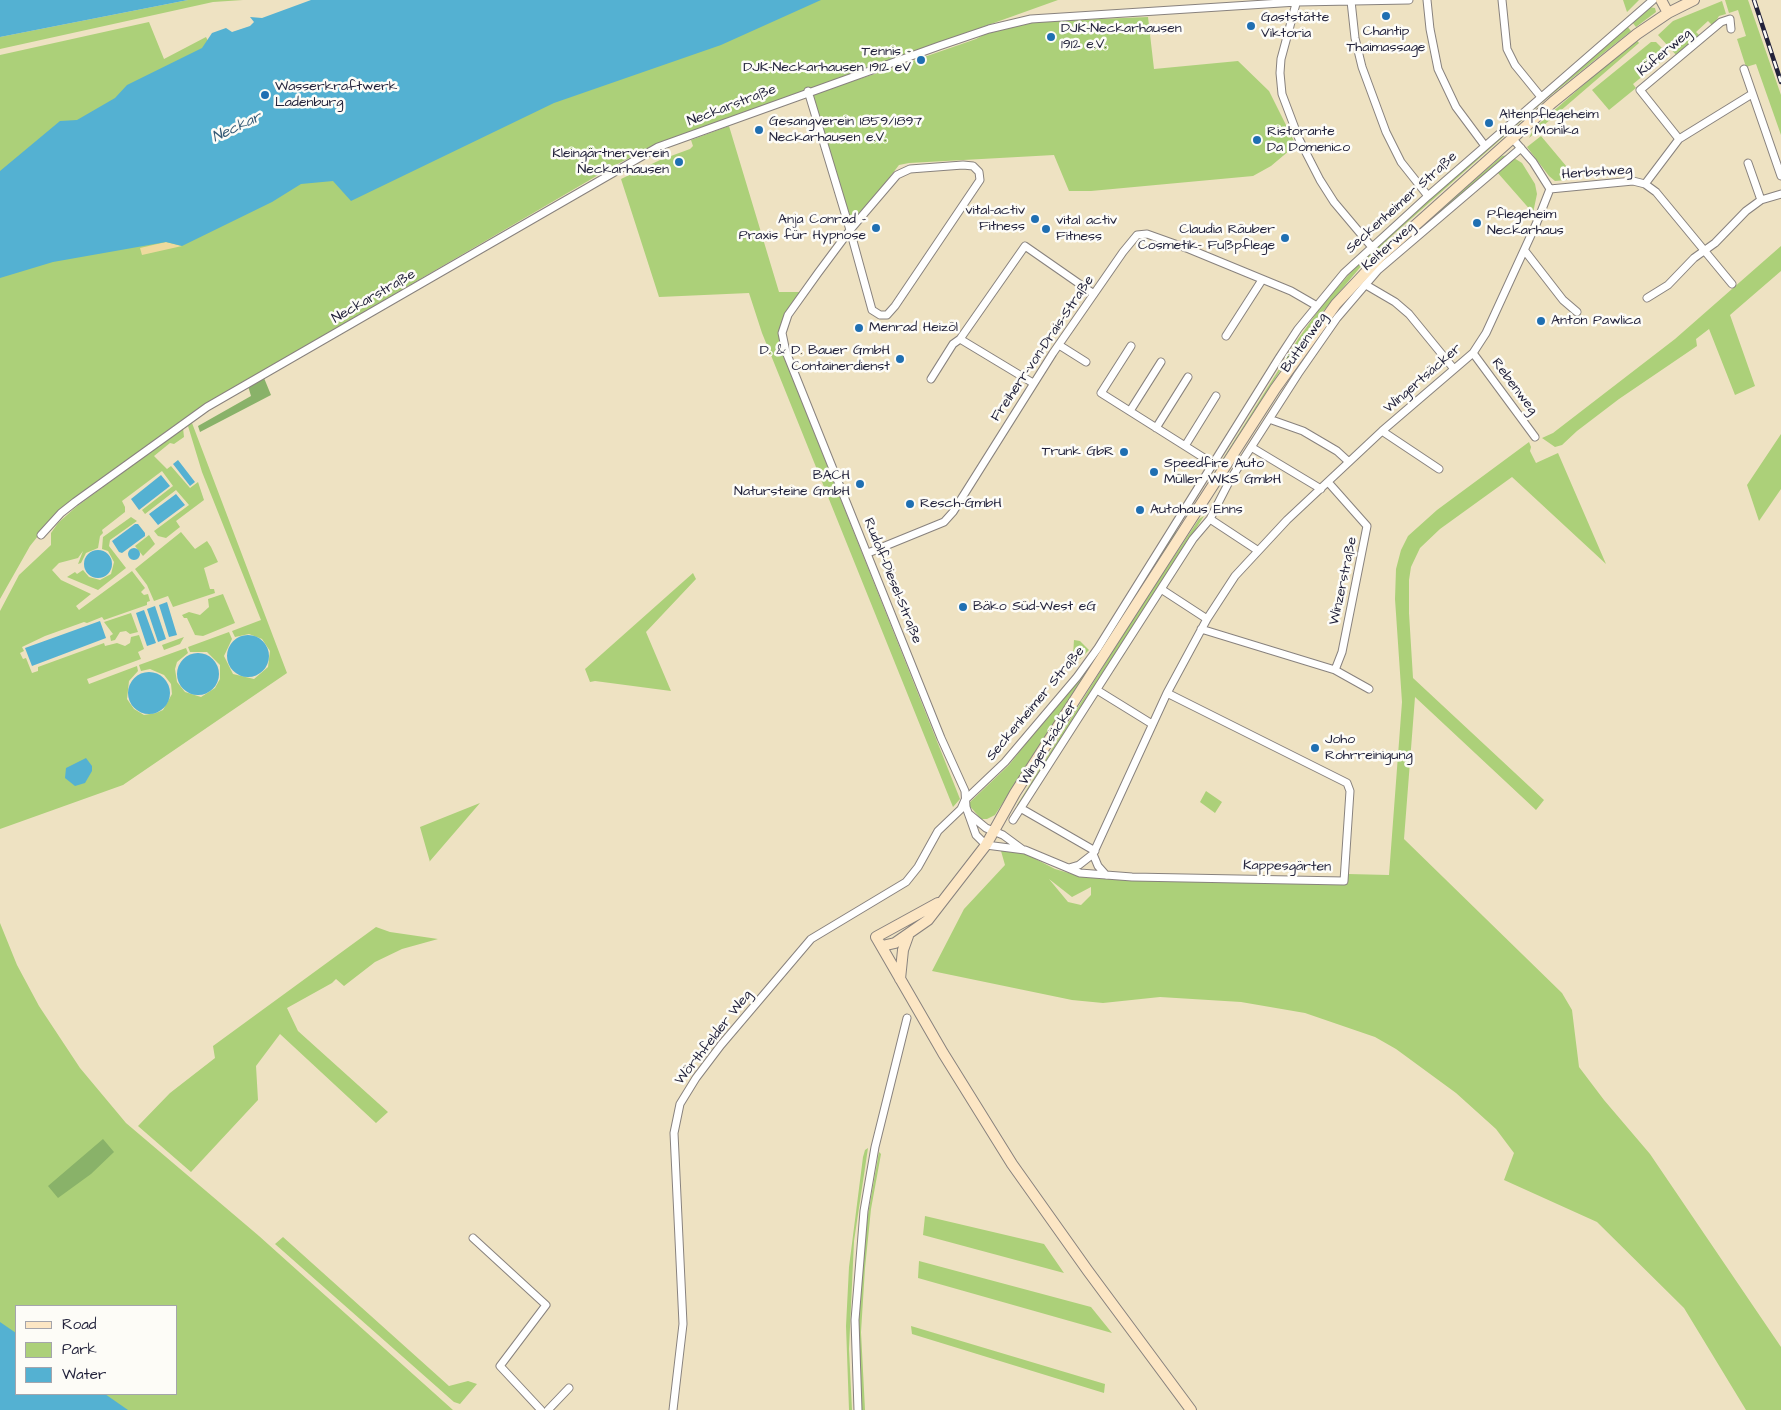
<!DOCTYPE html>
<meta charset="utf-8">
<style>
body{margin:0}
#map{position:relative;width:1781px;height:1410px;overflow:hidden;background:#eee2c2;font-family:"Architects Daughter",sans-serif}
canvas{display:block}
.legend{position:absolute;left:15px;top:1305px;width:162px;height:90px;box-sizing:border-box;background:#fdfcf7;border:1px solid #a5a5ac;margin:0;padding:6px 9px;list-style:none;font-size:15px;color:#22223b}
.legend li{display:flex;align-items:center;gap:10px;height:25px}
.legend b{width:25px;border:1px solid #a5a5ac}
</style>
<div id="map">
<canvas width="1781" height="1410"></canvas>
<ul class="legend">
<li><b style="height:6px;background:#fce6c4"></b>Road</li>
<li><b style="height:14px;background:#acd079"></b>Park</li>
<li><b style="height:14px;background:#54b1d2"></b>Water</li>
</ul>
</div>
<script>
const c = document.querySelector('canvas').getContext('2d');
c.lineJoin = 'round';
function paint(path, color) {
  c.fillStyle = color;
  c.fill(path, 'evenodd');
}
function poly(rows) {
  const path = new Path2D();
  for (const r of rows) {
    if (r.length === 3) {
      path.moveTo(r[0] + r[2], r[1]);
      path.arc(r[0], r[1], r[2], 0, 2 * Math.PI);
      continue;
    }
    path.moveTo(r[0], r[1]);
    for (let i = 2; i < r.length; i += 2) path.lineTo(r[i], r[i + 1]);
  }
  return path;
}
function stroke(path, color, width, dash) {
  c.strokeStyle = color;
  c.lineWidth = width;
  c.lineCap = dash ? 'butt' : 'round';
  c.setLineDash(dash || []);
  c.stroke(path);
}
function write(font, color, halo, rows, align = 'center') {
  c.font = font + ' "Architects Daughter",sans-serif';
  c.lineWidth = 5;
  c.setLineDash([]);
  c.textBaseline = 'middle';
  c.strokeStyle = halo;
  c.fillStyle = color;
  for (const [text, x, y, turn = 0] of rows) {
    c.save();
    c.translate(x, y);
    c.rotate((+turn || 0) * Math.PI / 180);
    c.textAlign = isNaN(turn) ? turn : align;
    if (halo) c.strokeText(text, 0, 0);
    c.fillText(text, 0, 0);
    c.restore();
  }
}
paint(poly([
 [188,0,243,0,213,2,0,49,0,37],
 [533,0,1058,0,656,144,612,167,206,404,168,430,54,516,30,546,0,599,0,55,149,22,164,59,206,37,252,130],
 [1623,0,1639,0,1627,12],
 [1725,0,1748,0,1781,95,1781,135,1756,64,1746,67,1737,39,1746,36,1738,10,1729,13],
 [1722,1,1726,14,1719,16,1713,26,1708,21,1696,32,1700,36,1677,56,1658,35,1673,21],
 [1649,7,1655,8,1656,12,1636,27,1632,22],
 [1148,17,1154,69,1238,61,1269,91,1296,145,1271,166,1253,176,1091,191,1069,191,1054,155,909,163,899,165,859,217,854,219,850,216,809,95,881,72,976,39,993,30,1027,22],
 [1627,26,1631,31,1545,100,1394,234,1363,264,1314,322,1291,354,1207,484,1298,339,1323,304,1344,280,1375,246],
 [1636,39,1639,43,1529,138,1534,128],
 [1651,42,1656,42,1669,55,1633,84,1636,88,1609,110,1592,90],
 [729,126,779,292,801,292,779,331,786,362,960,799,953,807,762,333,749,293,659,297,621,179,660,160,690,149,693,146,691,140],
 [1541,136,1577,179,1555,181,1549,176,1527,147],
 [1509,155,1400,250,1397,248,1502,156],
 [1514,158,1522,163,1535,184,1537,194,1533,213,1497,172],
 [1781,246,1781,271,1730,315,1755,386,1735,395,1709,329,1696,339,1697,346,1619,399,1577,431,1562,445,1555,447,1542,438,1553,433,1675,339],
 [192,423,287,673,123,785,0,829,0,611,19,575,51,545,51,533,58,523,76,507,183,428,184,437,174,444,170,443,154,456,167,469,171,466,190,488,198,482,204,500,176,521,180,527,166,538,158,536,154,531,189,505,176,490,145,514,142,510,173,486,162,471,122,501,125,507,125,512,102,530,103,533,100,536,98,548,86,553,81,563,78,564,83,551,78,558,59,563,52,570,61,580,91,594,76,606,79,610,132,571,145,588,141,592,144,595,148,594,150,601,147,602,147,605,104,620,102,617,87,623,84,622,45,636,22,647,24,651,20,653,23,659,26,658,32,673,38,671,38,667,104,643,105,646,117,643,125,646,130,643,131,637,139,635,144,649,138,652,141,659,87,679,89,684,137,666,138,671,129,681,127,699,134,709,144,715,156,713,163,710,172,694,171,684,164,675,150,669,141,671,139,665,186,648,188,653,177,662,175,669,177,682,185,692,201,697,215,688,220,679,220,665,207,652,190,652,188,647,229,632,232,639,224,656,233,674,254,679,268,667,270,651,262,639,249,634,235,637,232,631,261,620,202,472,188,426],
 [1781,434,1781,489,1759,521,1747,485],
 [1529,442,1531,447,1530,451,1536,463,1558,453,1606,564,1512,477,1440,529,1420,548,1411,567,1409,580,1409,613,1413,678,1544,800,1536,810,1415,697,1404,839,1562,993,1572,1010,1579,1067,1604,1100,1650,1154,1781,1347,1781,1410,1746,1410,1684,1308,1597,1222,1504,1180,1514,1153,1496,1129,1456,1093,1396,1049,1375,1037,1305,1013,1241,1002,1160,997,1103,1003,1072,1000,932,971,964,909,1005,865,1001,851,1020,851,1055,869,1079,876,1128,880,1348,884,1348,874,1389,875,1402,702,1395,599,1396,569,1401,550,1408,536,1437,510],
 [1049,879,1072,897,1091,887,1091,895,1081,905,1068,902],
 [1204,516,1097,684,1020,807,1017,805,1136,614,1199,519],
 [131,517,137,521,110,540,109,546,126,568,98,590,67,577,75,572,77,574,83,570,89,577,100,580,111,574,114,562,108,551,102,549,103,537],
 [1177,523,1176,533,1153,570,995,815,987,819,981,819,968,804,1009,765,1099,651],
 [181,532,195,549,207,541,211,547,218,562,204,568,210,589,214,589,215,593,173,607,168,596,154,601,147,585,135,569],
 [149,535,155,544,143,556,135,546],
 [693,573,696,579,646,632,671,691,595,681,590,682,585,669],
 [223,594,235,623,203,636,195,635,187,618,184,618,182,615,189,612,200,615,209,607,208,599],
 [131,613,138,632,130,634,126,631,120,632,115,640,111,641,110,636,113,634,104,622],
 [184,637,180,644,164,650,162,645],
 [1074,640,1080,641,1089,650,1080,659,1073,655],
 [1206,791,1222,802,1215,813,1200,802],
 [480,803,430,861,430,862,420,827],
 [0,923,17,965,39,1006,80,1068,126,1123,259,1236,453,1410,50,1410,27,1394,176,1394,176,1306,16,1306,16,1385,0,1374],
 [376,927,390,932,438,939,402,949,375,962,344,986,336,979,332,983,287,1008,298,1031,388,1112,376,1123,280,1034,256,1066,258,1100,191,1172,138,1126,170,1093,215,1058,213,1046],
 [868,1148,854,1241,849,1349,852,1410,849,1410,846,1326,849,1267,863,1157,865,1150],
 [879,1152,881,1154,871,1209,865,1268,861,1332,865,1410,862,1410,858,1340,861,1271,868,1214],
 [925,1216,1044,1244,1064,1273,923,1235],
 [283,1237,449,1386,468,1381,477,1384,460,1404,454,1402,275,1244],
 [919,1261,1091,1307,1112,1333,918,1278],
 [911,1326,1105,1384,1104,1393,912,1334]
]), '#acd079');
paint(poly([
 [264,378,271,395,200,432,198,426,251,396,248,386],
 [103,1139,114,1152,91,1174,58,1198,48,1186]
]), '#89b269');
paint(poly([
 [166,242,182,246,142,255,140,248]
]), '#eeda9e');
paint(poly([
 [0,0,188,0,0,37],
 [311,0,821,0,721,45,554,103,351,201,333,181,301,184,272,202,182,246,166,242,53,262,0,278,0,171,60,121,77,120,115,98,127,85,202,48,212,33,226,28,232,32,250,26,254,22,250,17,262,18],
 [178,460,195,482,190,486,173,464],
 [161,475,170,486,139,510,131,499],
 [176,494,185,505,158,525,149,514],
 [135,524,138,524,145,533,145,536,122,553,119,552,112,541],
 [134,554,6],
 [98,564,14],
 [167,602,177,635,169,637,159,605],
 [155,606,166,639,158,642,147,609],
 [144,610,156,643,147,646,136,613],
 [100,621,106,638,32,666,25,648],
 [248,656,21],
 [198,674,21],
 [149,693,21],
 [86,758,92,766,92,771,85,783,75,786,65,778,66,768],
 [0,1322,16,1333,16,1394,105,1394,128,1410,0,1410]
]), '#54b1d2');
const street = poly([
 [1297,0,1281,59,1280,73,1282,94,1299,139,1320,180,1334,202,1371,246],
 [1427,0,1430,29,1438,69,1456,107,1485,146],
 [1502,0,1507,49,1515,65,1541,97],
 [1351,1,1355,38,1362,67,1386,132,1401,162,1428,196],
 [1744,69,1781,176],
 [808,91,850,230,872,310,880,315,887,315,895,306,980,180,979,172,973,166,963,165,910,169,897,175,850,230,818,273,788,315,782,333,786,352,941,738,965,791,966,807,976,835,986,845,1025,850,1080,873,1132,877,1344,881,1350,791,1347,783,1167,693],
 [1679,139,1640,90,1721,22,1730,19,1731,29],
 [1645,184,1679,139,1752,94],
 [1550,189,1633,181,1645,184,1656,192,1732,284],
 [1761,200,1781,194],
 [1525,251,1563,300,1577,312],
 [1366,285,1395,302,1409,314,1454,369],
 [1647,298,1668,285,1694,258,1715,243,1746,211,1761,200,1748,163],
 [1226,336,1262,280],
 [1059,345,1086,362],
 [1131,346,1101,393,1212,463],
 [1473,353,1535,437],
 [931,379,953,344,960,339],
 [1033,383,960,339,1025,246,1094,294],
 [1130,411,1161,362],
 [1269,419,1303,431,1337,451,1349,462],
 [1156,428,1188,377],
 [1382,431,1439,469],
 [1185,446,1216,396],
 [1251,447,1321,489],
 [1210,519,1257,550],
 [41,535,61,513,75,502,207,407,658,147,939,46,989,29,1031,19,1297,2,1409,0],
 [868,553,944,522,953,512,1053,353,1123,252,1137,235,1147,234,1189,249,1291,291,1317,306],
 [1161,589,1207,619],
 [1201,629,1335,670,1342,652,1367,526,1328,482],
 [1335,670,1369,689],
 [1097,690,1152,724],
 [1022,809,1095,851],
 [969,814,986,828,1003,835,1022,849],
 [1013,820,1193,539,1210,519,1230,480,1298,374,1337,318,1378,270,1521,148],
 [1093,854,1098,866,1106,875],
 [1069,868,1079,865,1093,854,1167,693,1207,619,1235,576,1287,520,1382,431,1473,353,1486,333,1537,222,1550,189,1533,162,1512,138],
 [473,1238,546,1305,500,1366,541,1410],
 [548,1410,569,1388],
 [673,1410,683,1324,674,1133,680,1104,696,1078,721,1045,811,939,906,882,918,867,938,831,961,809,965,800,1005,762,1077,677,1098,648,1279,358,1298,329,1344,273,1428,196,1653,0],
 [858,1410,855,1320,864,1211,875,1147,907,1018]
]);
const secondary = poly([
 [1661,0,1668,13],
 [938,903,876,937,943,1053,1012,1164,1088,1271,1191,1410],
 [882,946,895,943,928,920,986,845,1015,793,1275,389,1336,304,1381,256,1553,102,1637,34,1668,13,1694,0],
 [900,979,903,950,908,936]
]);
stroke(street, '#88827e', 9);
stroke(secondary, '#88827e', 12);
stroke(street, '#fff', 7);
stroke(secondary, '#fce6c4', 10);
const rail = poly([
 [1754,0,1781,82]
]);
stroke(rail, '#22223b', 4.5);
stroke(rail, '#fdfcf7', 2.5, [8]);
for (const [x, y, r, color] of [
 [1386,16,5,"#1f6fb2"],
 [1251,26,5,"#1f6fb2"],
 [1051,37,5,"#1f6fb2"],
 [921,60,5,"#1f6fb2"],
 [265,95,5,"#1f6fb2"],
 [1489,123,5,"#1f6fb2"],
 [759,130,5,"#1f6fb2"],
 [1257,140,5,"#1f6fb2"],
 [679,162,5,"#1f6fb2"],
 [1035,219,5,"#1f6fb2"],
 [1477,223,5,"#1f6fb2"],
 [876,228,5,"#1f6fb2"],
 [1046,229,5,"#1f6fb2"],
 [1285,238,5,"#1f6fb2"],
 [1541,321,5,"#1f6fb2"],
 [859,328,5,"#1f6fb2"],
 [900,359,5,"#1f6fb2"],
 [1124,452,5,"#1f6fb2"],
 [1154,472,5,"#1f6fb2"],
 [860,484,5,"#1f6fb2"],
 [910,504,5,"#1f6fb2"],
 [1140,510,5,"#1f6fb2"],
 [963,607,5,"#1f6fb2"],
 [1315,748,5,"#1f6fb2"]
]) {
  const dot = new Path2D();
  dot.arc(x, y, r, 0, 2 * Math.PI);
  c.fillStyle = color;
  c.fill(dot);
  stroke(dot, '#fdfcf7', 2);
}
write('14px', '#22223b', '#fdfcf7', [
 ["Gaststätte",1261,18],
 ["Viktoria",1261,34],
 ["DJK-Neckarhausen",1061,29],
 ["1912 e.V.",1061,45],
 ["Chantip",1386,32,"center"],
 ["Thaimassage",1386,48,"center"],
 ["Tennis -",911,52,"right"],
 ["DJK-Neckarhausen 1912 eV",911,68,"right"],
 ["Wasserkraftwerk",275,87],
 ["Ladenburg",275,103],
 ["Altenpflegeheim",1499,115],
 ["Haus Monika",1499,131],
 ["Gesangverein 1859/1897",769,122],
 ["Neckarhausen e.V.",769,138],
 ["Ristorante",1267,132],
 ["Da Domenico",1267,148],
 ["Kleingärtnerverein",669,154,"right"],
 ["Neckarhausen",669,170,"right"],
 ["vital-activ",1025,211,"right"],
 ["Fitness",1025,227,"right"],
 ["Pflegeheim",1487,215],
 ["Neckarhaus",1487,231],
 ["Anja Conrad -",866,220,"right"],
 ["Praxis für Hypnose",866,236,"right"],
 ["vital activ",1056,221],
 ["Fitness",1056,237],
 ["Claudia Räuber",1275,230,"right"],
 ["Cosmetik- Fußpflege",1275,246,"right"],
 ["Anton Pawlica",1551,321],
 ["Menrad Heizöl",869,328],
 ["D. & D. Bauer GmbH",890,351,"right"],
 ["Containerdienst",890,367,"right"],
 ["Trunk GbR",1114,452,"right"],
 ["Speedfire Auto",1164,464],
 ["Müller WKS GmbH",1164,480],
 ["BACH",850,476,"right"],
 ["Natursteine GmbH",850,492,"right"],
 ["Resch-GmbH",920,504],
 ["Autohaus Enns",1150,510],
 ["Bäko Süd-West eG",973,607],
 ["Joho",1325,740],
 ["Rohrreinigung",1325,756]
], 'left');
write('14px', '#22223b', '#fdfcf7', [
 ["Küferweg",1665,53,-40],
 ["Neckarstraße",732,106,-21],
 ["Herbstweg",1597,173,-4],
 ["Seckenheimer Straße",1402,203,-42],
 ["Kelterweg",1389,247,-42],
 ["Neckarstraße",374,297,-30],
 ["Büttenweg",1305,343,-55],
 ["Freiherr-von-Drais-Straße",1043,349,-56],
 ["Wingertsäcker",1423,379,-41],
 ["Rebenweg",1514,387,53],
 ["Rudolf-Diesel-Straße",892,581,68],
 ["Winzerstraße",1344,581,-78],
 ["Seckenheimer Straße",1036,704,-50],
 ["Wingertsäcker",1049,743,-58],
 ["Kappesgärten",1287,867,1],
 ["Wörthfelder Weg",714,1038,-52]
]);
write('italic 15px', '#365b77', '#fdfcf7', [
 ["Neckar",237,128,-25]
]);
</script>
